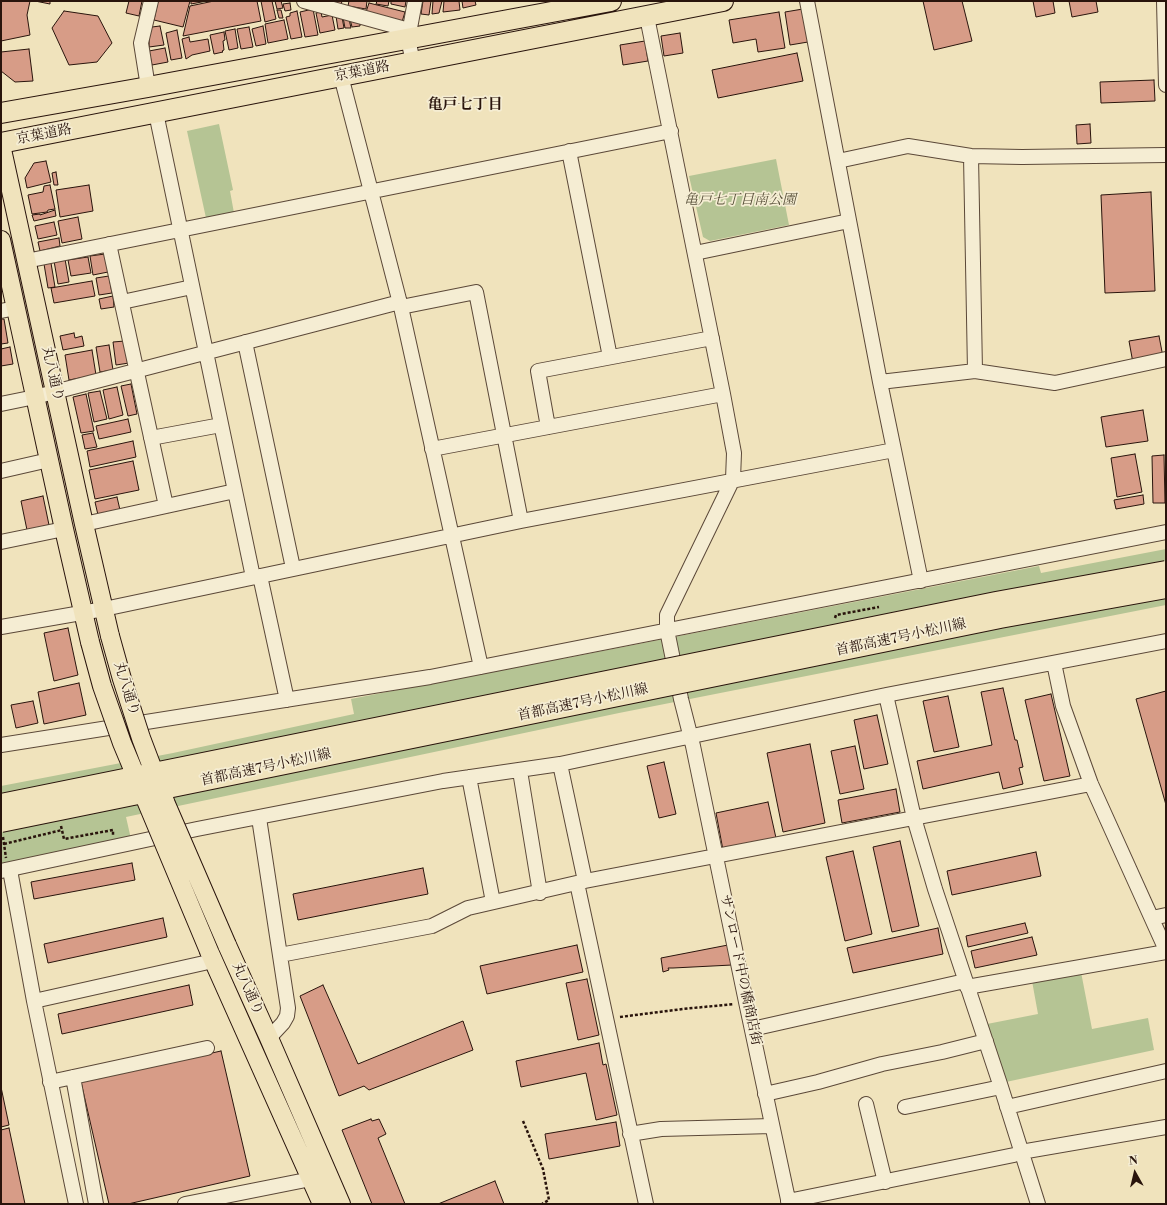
<!DOCTYPE html>
<meta charset="utf-8">
<style>
body{margin:0}
#map{position:relative;width:1167px;height:1205px;overflow:hidden;background:#f0e3bc;font-family:"Libre Bodoni",serif}
canvas{display:block}
.frame{position:absolute;inset:0;border:2px solid #29140c;pointer-events:none}
.north{position:absolute;left:1115px;top:1153px;width:40px;height:40px;-webkit-text-stroke:3px #f5edd3;paint-order:stroke;rotate:352deg;font-size:11px;font-weight:700;line-height:16px;text-align:center;color:#29140c}
.north::after{content:'';display:block;margin:auto;width:14px;height:18px;background:#29140c;clip-path:polygon(50% 0,100% 100%,50% 72%,0 100%)}
</style>
<div id="map">
<canvas width="1167" height="1205"></canvas>
<div class="frame"></div>
<div class="north">N</div>
</div>
<script>
const c = document.querySelector('canvas').getContext('2d');
c.lineJoin = 'round';
function paint(path, color) {
  c.fillStyle = color;
  c.fill(path, 'evenodd');
}
function poly(rows) {
  const path = new Path2D();
  for (const r of rows) {
    path.moveTo(r[0], r[1]);
    for (let i = 2; i < r.length; i += 2) path.lineTo(r[i], r[i + 1]);
  }
  return path;
}
function stroke(path, color, width, dash) {
  c.strokeStyle = color;
  c.lineWidth = width;
  c.lineCap = dash ? 'butt' : 'round';
  c.setLineDash(dash || []);
  c.stroke(path);
}
function write(font, color, halo, rows, align = 'center') {
  c.font = font + ' "Libre Bodoni","Noto Serif JP",serif';
  c.lineWidth = 3.5;
  c.setLineDash([]);
  c.textBaseline = 'middle';
  c.strokeStyle = halo;
  c.fillStyle = color;
  for (const [text, x, y, turn = 0] of rows) {
    c.save();
    c.translate(x, y);
    c.rotate((+turn || 0) * Math.PI / 180);
    c.textAlign = isNaN(turn) ? turn : align;
    if (halo) c.strokeText(text, 0, 0);
    c.fillText(text, 0, 0);
    c.restore();
  }
}
paint(poly([
 [219,124,233,190,230,191,234,213,206,218,187,131],
 [776,159,789,225,710,241,703,237,689,176],
 [1166,549,1166,605,619,713,126,817,131,839,1,866,1,786,173,753,354,714,351,699,560,658,561,659,1039,566,1041,573],
 [1081,972,1092,1029,1148,1018,1154,1050,1006,1082,987,1024,1038,1014,1032,981]
]), '#b5c494');
const building = poly([
 [1,1,30,1,27,15,30,35,1,41,1,1],
 [35,1,50,1,50,4,35,1],
 [129,1,142,1,139,16,126,13,129,1],
 [158,1,190,1,183,27,154,20,158,1],
 [191,1,207,1,191,4,191,1],
 [214,1,257,1,261,21,183,36,190,6,214,1],
 [261,1,272,1,276,19,265,22,261,1],
 [275,1,281,1,283,8,277,9,275,1],
 [327,1,342,1,341,5,327,1],
 [349,1,367,1,366,9,348,6,349,1],
 [377,1,389,1,388,6,376,4,377,1],
 [391,1,406,1,405,7,391,4,391,1],
 [423,1,431,1,429,15,421,14,423,1],
 [433,1,442,1,439,13,432,14,433,1],
 [444,1,459,1,460,10,443,12,444,1],
 [462,1,475,1,476,5,463,8,462,1],
 [923,1,962,1,972,41,934,50,923,1],
 [1033,1,1053,1,1055,13,1036,17,1033,1],
 [1069,1,1096,1,1098,12,1072,17,1069,1],
 [290,3,291,10,285,11,283,4,290,3],
 [369,3,405,12,402,22,366,12,369,3],
 [313,9,318,35,305,37,300,12,313,9],
 [803,9,808,42,790,45,785,12,803,9],
 [277,10,281,10,283,18,279,18,277,10],
 [64,11,98,16,112,43,97,62,69,65,52,28,64,11],
 [297,11,302,37,291,39,286,17,290,16,290,13,297,11],
 [321,12,322,17,332,15,335,30,320,33,316,13,321,12],
 [779,12,785,48,758,52,756,39,733,43,729,20,779,12],
 [336,16,342,17,344,28,338,29,336,16],
 [343,17,349,19,351,28,345,28,343,17],
 [350,19,360,21,360,26,352,27,350,19],
 [284,20,288,39,268,43,265,24,284,20],
 [160,26,164,45,149,47,149,35,152,27,160,26],
 [263,26,266,44,256,46,252,29,263,26],
 [249,27,253,47,241,49,237,29,249,27],
 [235,29,238,48,229,50,225,31,235,29],
 [177,30,182,58,171,60,166,33,177,30],
 [224,32,225,40,223,41,224,50,222,51,223,52,214,54,210,35,224,32],
 [680,33,683,53,664,56,661,36,680,33],
 [189,37,190,42,208,39,210,51,192,55,186,59,182,39,189,37],
 [645,41,648,61,623,65,620,45,645,41],
 [165,48,168,62,152,65,149,51,165,48],
 [29,49,33,81,15,82,1,71,1,52,29,49],
 [797,53,803,81,718,98,712,70,797,53],
 [1154,80,1155,101,1101,103,1100,82,1154,80],
 [1090,124,1091,143,1077,144,1076,125,1090,124],
 [46,161,51,182,27,188,25,178,34,163,46,161],
 [56,172,58,185,54,185,52,173,56,172],
 [50,185,55,209,48,210,47,212,32,214,28,195,43,192,44,186,50,185],
 [89,185,93,211,60,217,56,190,89,185],
 [1151,192,1155,291,1105,293,1101,195,1151,192],
 [55,210,56,216,34,221,32,215,40,214,40,215,55,210],
 [78,217,82,239,62,243,58,221,78,217],
 [54,222,57,235,38,239,35,226,54,222],
 [59,238,60,246,40,251,38,242,59,238],
 [105,254,108,272,93,275,90,256,105,254],
 [88,257,91,273,71,276,68,260,88,257],
 [65,259,69,282,58,284,54,261,65,259],
 [51,263,55,287,48,288,44,264,51,263],
 [109,276,112,293,99,295,96,278,109,276],
 [92,281,95,296,54,303,51,288,92,281],
 [113,296,114,307,101,309,99,299,113,296],
 [1,319,4,319,8,343,1,344,1,319],
 [74,333,75,338,82,336,84,346,63,350,60,336,74,333],
 [1159,336,1163,357,1133,363,1129,341,1159,336],
 [125,341,129,363,116,365,113,342,125,341],
 [109,345,113,370,100,372,96,347,109,345],
 [10,347,13,364,1,366,1,349,10,347],
 [92,350,96,375,69,380,65,355,92,350],
 [131,384,137,414,128,416,121,386,131,384],
 [117,387,123,415,109,419,103,390,117,387],
 [100,391,107,419,94,422,88,393,100,391],
 [86,394,94,431,81,433,73,397,86,394],
 [1143,410,1148,441,1106,447,1101,417,1143,410],
 [128,419,131,432,99,439,96,426,128,419],
 [93,433,97,447,85,449,82,435,93,433],
 [133,441,136,457,90,467,87,451,133,441],
 [1135,454,1142,492,1117,497,1111,458,1135,454],
 [1164,455,1165,503,1153,503,1152,456,1164,455],
 [133,461,139,490,95,499,89,470,133,461],
 [1143,495,1144,504,1116,509,1114,500,1143,495],
 [43,496,49,525,27,530,21,501,43,496],
 [117,497,120,510,98,515,95,502,117,497],
 [68,628,78,675,54,681,44,633,68,628],
 [79,683,86,715,44,724,38,692,79,683],
 [1003,688,1015,740,1017,740,1023,767,1019,768,1023,784,1003,789,999,772,923,789,917,761,992,745,981,692,1003,688],
 [1166,691,1166,805,1136,699,1166,691],
 [1051,694,1070,776,1044,781,1025,700,1051,694],
 [948,696,959,747,934,752,923,701,948,696],
 [33,701,38,723,16,728,11,705,33,701],
 [877,715,888,764,864,769,854,720,877,715],
 [810,744,825,823,783,832,767,753,810,744],
 [855,746,864,789,840,794,831,751,855,746],
 [664,762,676,814,659,818,647,766,664,762],
 [896,789,900,812,842,823,838,800,896,789],
 [768,802,776,838,723,850,716,813,768,802],
 [900,841,919,926,892,932,873,847,900,841],
 [853,851,872,934,845,941,826,857,853,851],
 [1036,852,1041,876,952,895,947,871,1036,852],
 [132,863,135,880,34,899,31,882,132,863],
 [423,868,428,894,298,920,293,894,423,868],
 [163,918,167,937,48,963,44,944,163,918],
 [1025,923,1028,933,968,947,966,936,1025,923],
 [938,928,943,954,853,973,847,948,938,928],
 [1032,937,1037,955,975,968,971,951,1032,937],
 [577,945,583,972,487,994,480,966,577,945],
 [728,945,732,965,673,968,668,968,669,970,663,972,661,958,728,945],
 [587,979,599,1035,578,1040,566,983,587,979],
 [189,985,193,1005,62,1034,58,1014,189,985],
 [323,985,358,1064,463,1021,473,1050,369,1090,364,1086,339,1096,300,996,323,985],
 [599,1043,603,1065,606,1064,617,1115,596,1120,586,1073,521,1087,516,1061,599,1043],
 [221,1051,250,1176,128,1204,109,1204,81,1082,221,1051],
 [1,1087,9,1125,1,1127,1,1087],
 [371,1119,372,1121,379,1119,386,1134,378,1138,405,1204,372,1204,342,1130,371,1119],
 [616,1122,620,1146,549,1159,545,1134,616,1122],
 [9,1128,25,1204,1,1204,1,1130,9,1128],
 [495,1181,504,1204,438,1204,495,1181]
]);
paint(building, '#d79c87');
stroke(building, '#29140c', 1);
const minor = poly([
 [304,1,409,30],
 [807,1,880,382,921,581],
 [1164,1,1166,85],
 [647,17,723,394,734,453,733,479,667,615,667,630,681,699,693,746,746,1002,789,1204],
 [413,62,408,39,415,1],
 [341,76,401,307,481,667],
 [148,87,141,43,151,1],
 [156,113,253,577],
 [569,151,610,357],
 [971,156,975,371],
 [838,161,908,146,971,156,1022,157,1166,155],
 [109,244,166,506],
 [695,253,849,221],
 [26,261,671,131],
 [122,302,192,287],
 [401,307,476,292,521,521],
 [1,311,16,308],
 [245,342,293,568],
 [880,382,975,371,1055,383,1166,359],
 [1,404,35,397,400,302],
 [548,427,538,371,712,338],
 [151,438,221,425],
 [432,449,723,394],
 [1,471,49,460],
 [84,524,235,491],
 [1,542,64,529],
 [260,576,287,700],
 [1,627,104,609,521,521,894,450],
 [1054,663,1063,706,1091,784,1166,950],
 [886,695,914,818,935,889,1001,1087,1038,1204],
 [1,745,430,677,1166,532],
 [560,764,585,881],
 [520,771,540,893],
 [469,777,493,902],
 [259,818,288,1008,287,1016,283,1023,269,1038],
 [10,870,34,1001,76,1204],
 [1,871,197,829,443,781,560,764,886,695,1166,641],
 [577,883,646,1204],
 [1152,918,1166,915],
 [280,955,432,926,468,908,585,881,1091,784],
 [967,987,1166,952],
 [34,1001,213,961],
 [752,1029,965,981],
 [73,1077,96,1204],
 [50,1082,207,1048],
 [765,1094,818,1082,882,1064,942,1052,986,1041],
 [866,1104,885,1182],
 [905,1107,1001,1087],
 [1007,1107,1166,1071],
 [630,1134,661,1129,772,1126],
 [1021,1152,1166,1127],
 [788,1201,1014,1155],
 [185,1204,311,1179]
]);
const major = poly([
 [1,145,84,524,110,636],
 [1,240,64,529,90,642],
 [227,945,269,1038,341,1204],
 [209,951,322,1204]
]);
const highway = poly([
 [1,113,148,87,611,1],
 [1,143,723,1]
]);
stroke(minor, '#5b4838', 16);
stroke(major, '#29140c', 20);
stroke(highway, '#29140c', 22);
stroke(poly([
 [835,618,836,615,879,607],
 [61,826,64,839,113,830,113,835],
 [3,837,6,858],
 [4,844,62,830],
 [620,1017,683,1009,734,1004],
 [523,1121,543,1169,549,1200,542,1204]
]), '#29140c', 2.5, [3, 2]);
stroke(minor, '#f5edd3', 14);
stroke(major, '#f0e3bc', 18);
stroke(highway, '#f0e3bc', 20);
const majorBridge = poly([
 [110,636,122,679,141,738,166,804,227,945],
 [90,642,102,686,122,743,209,951]
]);
const highwayBridge = poly([
 [1,804,996,602,1166,571],
 [1,822,1000,618,1166,588]
]);
stroke(majorBridge, '#29140c', 20, []);
stroke(highwayBridge, '#29140c', 22, []);
stroke(majorBridge, '#f0e3bc', 18);
stroke(highwayBridge, '#f0e3bc', 20);
write('14px', '#29140c', '#f5edd3', [
 ["京葉道路",362,72,-11],
 ["京葉道路",44,135,-11],
 ["丸八通り",52,374,77],
 ["首都高速7号小松川線",901,638,-12],
 ["丸八通り",126,689,73],
 ["首都高速7号小松川線",583,703,-12],
 ["首都高速7号小松川線",266,768,-12],
 ["サンロード中の橋商店街",740,970,78],
 ["丸八通り",247,989,66]
]);
write('italic 14px', '#5a523c', '#f5edd3', [
 ["亀戸七丁目南公園",740,201]
]);
write('bold 15px', '#29140c', '#f5edd3', [
 ["亀戸七丁目",465,105]
]);
</script>
